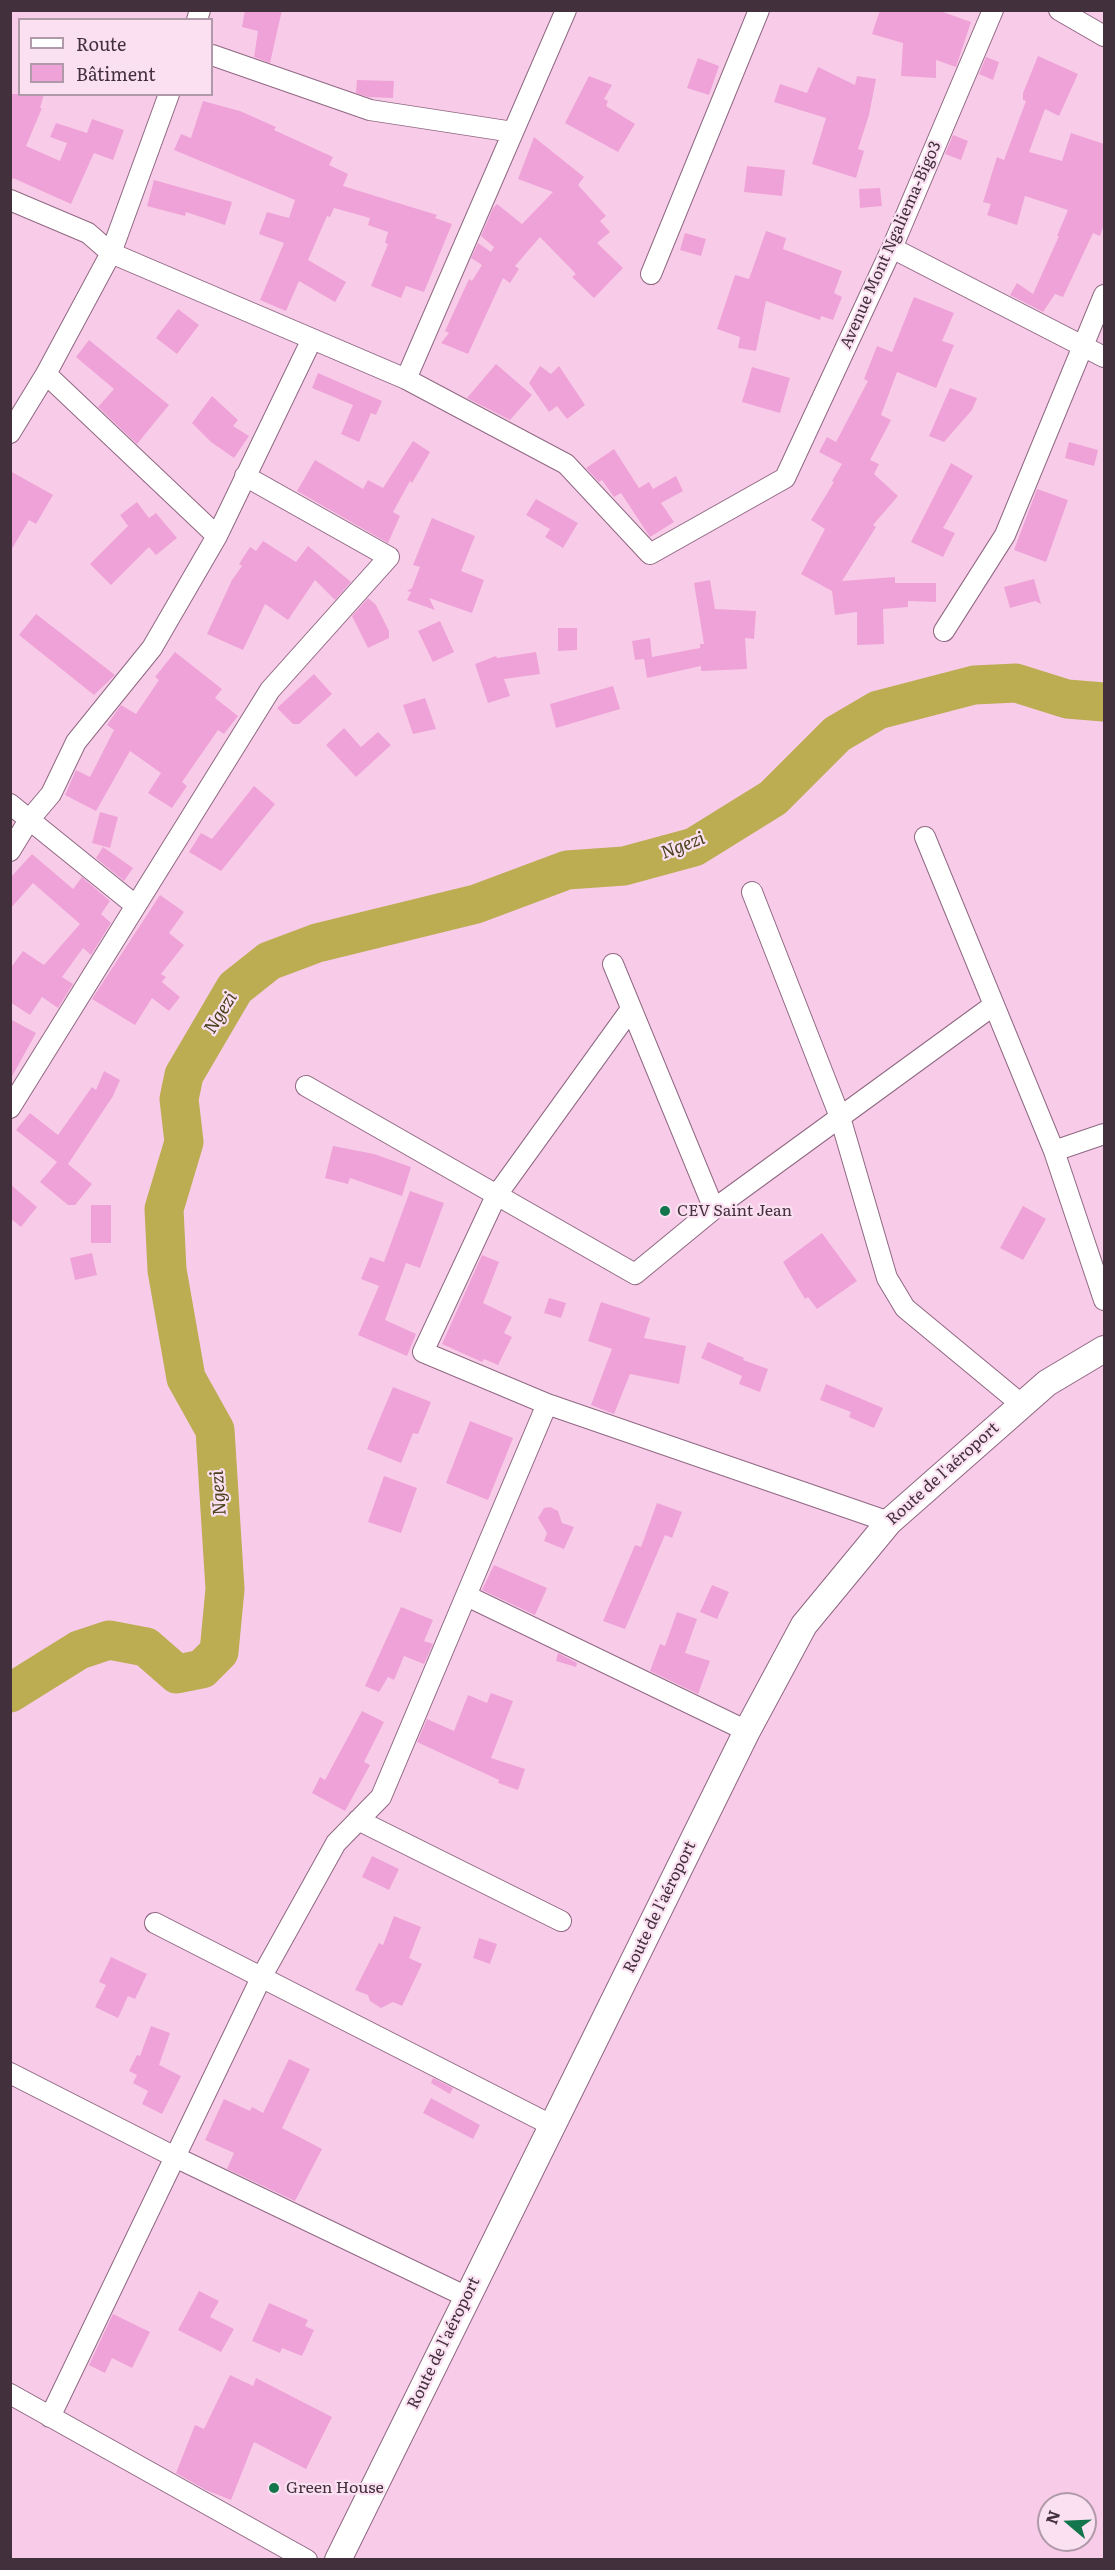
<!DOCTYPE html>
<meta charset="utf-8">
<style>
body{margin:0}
#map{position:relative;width:1115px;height:2570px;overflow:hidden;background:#f8cce9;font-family:Literata,serif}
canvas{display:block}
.frame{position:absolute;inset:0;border:12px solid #42313c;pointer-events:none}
.legend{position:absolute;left:18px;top:18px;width:195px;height:78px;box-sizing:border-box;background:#fae0f1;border:2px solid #b09aa9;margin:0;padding:8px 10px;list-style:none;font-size:18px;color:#42313c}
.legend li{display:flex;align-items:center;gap:12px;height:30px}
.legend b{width:30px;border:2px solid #b09aa9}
.north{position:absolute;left:1037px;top:2492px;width:60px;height:60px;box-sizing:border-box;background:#fae0f1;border:2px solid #b09aa9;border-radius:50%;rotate:289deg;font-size:16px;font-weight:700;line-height:24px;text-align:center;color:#42313c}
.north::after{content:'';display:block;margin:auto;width:21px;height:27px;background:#13754c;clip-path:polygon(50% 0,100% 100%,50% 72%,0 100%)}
</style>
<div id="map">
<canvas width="1115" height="2570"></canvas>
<div class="frame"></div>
<ul class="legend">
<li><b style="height:8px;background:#fff"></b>Route</li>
<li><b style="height:16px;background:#efa2d7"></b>Bâtiment</li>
</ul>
<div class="north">N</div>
</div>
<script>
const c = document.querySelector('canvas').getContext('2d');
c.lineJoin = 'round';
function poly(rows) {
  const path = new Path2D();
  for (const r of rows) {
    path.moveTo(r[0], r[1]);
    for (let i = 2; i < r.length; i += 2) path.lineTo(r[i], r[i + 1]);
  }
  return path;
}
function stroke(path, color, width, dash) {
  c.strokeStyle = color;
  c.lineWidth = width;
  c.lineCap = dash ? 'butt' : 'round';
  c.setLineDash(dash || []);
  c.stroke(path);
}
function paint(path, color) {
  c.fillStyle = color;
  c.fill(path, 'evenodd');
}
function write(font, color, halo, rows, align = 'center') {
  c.font = font + ' Literata,serif';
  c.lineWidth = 4.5;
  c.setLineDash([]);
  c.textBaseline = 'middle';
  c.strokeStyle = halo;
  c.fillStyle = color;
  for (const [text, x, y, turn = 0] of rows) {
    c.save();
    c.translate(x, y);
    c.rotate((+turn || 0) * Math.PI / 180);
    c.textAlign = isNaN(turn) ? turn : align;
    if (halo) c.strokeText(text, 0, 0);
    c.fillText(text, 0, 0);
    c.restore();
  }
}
stroke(poly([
 [10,1693,79,1650,109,1640,146,1647,177,1674,202,1669,219,1652,225,1589,215,1430,186,1378,167,1270,164,1209,184,1142,179,1099,184,1075,235,988,269,961,317,943,476,904,567,870,624,866,694,847,773,798,837,734,878,710,974,685,1016,683,1067,699,1104,702]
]), '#bcac52', 39);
paint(poly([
 [245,10,282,10,270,63,254,57,258,31,242,27],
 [880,10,937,10,971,22,956,67,936,60,936,78,901,76,903,43,872,34],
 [1038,56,1078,74,1059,116,1045,109,1029,152,1062,161,1071,133,1104,144,1104,224,1100,236,1093,233,1063,297,1055,294,1043,312,1010,295,1017,283,1033,294,1059,236,1057,236,1068,210,1025,196,1017,225,987,215,991,204,983,202,997,157,1004,160,1026,101,1023,100,1023,93],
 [986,57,999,62,993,80,979,74],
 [698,58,719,66,709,95,687,88],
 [818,67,855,85,857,76,876,79,869,115,858,149,864,151,856,178,812,164,826,118,774,102,780,84,807,93],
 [589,76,612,85,604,99,608,101,606,106,635,124,618,152,565,123],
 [357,80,394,81,393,98,368,97,356,93],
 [10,94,44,94,40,108,42,108,26,146,60,161,67,143,50,137,56,123,87,133,92,119,124,130,113,160,94,153,71,204,13,178,10,183],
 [203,101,240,111,276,127,274,130,333,157,329,165,348,174,343,186,437,215,435,218,452,224,424,292,406,286,401,298,371,286,388,244,385,243,388,232,368,225,370,218,334,208,330,217,327,216,308,260,346,282,335,302,299,281,286,311,260,300,284,243,259,234,267,212,289,218,295,200,174,150,181,134,191,138],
 [953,135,968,141,961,160,945,154],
 [534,137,584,177,578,185,606,216,600,221,610,232,597,243,623,268,594,298,572,277,576,274,540,237,515,266,519,269,510,283,503,278,468,354,441,343,449,333,445,331,469,279,472,281,482,265,471,258,478,243,491,252,494,247,481,236,493,208,497,204,522,224,553,192,518,179],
 [747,166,785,170,782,196,744,192],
 [154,180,232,202,225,225,186,212,185,216,147,206],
 [880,188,882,206,860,208,859,189],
 [766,231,786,238,783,249,842,271,834,293,842,297,833,320,821,316,820,320,766,301,756,351,738,348,740,337,717,329,735,275,749,279],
 [685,233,706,239,701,256,680,250],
 [914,297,954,313,942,341,954,345,936,388,897,372,881,415,891,420,870,460,879,464,874,474,898,496,873,525,876,527,842,581,895,577,895,583,936,583,936,602,908,601,908,607,883,609,884,644,857,645,857,612,835,615,832,591,801,574,825,529,811,520,834,482,832,481,842,464,819,452,827,437,836,442,868,381,864,379,877,346,892,352],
 [178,309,199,325,177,354,156,338],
 [89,340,169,405,137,444,98,407,114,389,76,357],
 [496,364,532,395,510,420,467,398],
 [540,366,551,374,559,366,585,405,567,419,557,406,549,412,529,383],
 [752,367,790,378,780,413,742,402],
 [318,373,382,401,376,415,371,413,359,442,341,434,353,405,312,388],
 [950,388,977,398,972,410,944,442,929,436],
 [212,396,238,420,233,426,249,436,234,458,211,442,192,423],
 [413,441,430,452,412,483,410,481,393,512,400,516,388,543,297,491,315,460,363,489,368,480,383,488],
 [1069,442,1098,450,1094,466,1065,458],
 [614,449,639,488,649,482,653,489,676,476,683,491,661,503,674,522,650,537,621,493,614,497,602,480,599,482,586,468],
 [951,463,973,476,943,528,955,533,943,557,911,542],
 [10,471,53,495,36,524,29,520,10,552],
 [1037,489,1068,500,1046,562,1014,550],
 [536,499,578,523,563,548,545,537,550,529,526,515],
 [137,502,149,518,156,513,177,538,156,555,149,547,111,585,90,564,128,526,120,515],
 [432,518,475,536,461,571,484,580,472,613,429,598,435,610,407,600,411,592,407,591,412,588,420,567,413,565],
 [263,541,296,562,308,546,351,582,335,600,315,580,288,620,265,604,243,650,207,634,232,580,242,566,239,564,250,547,256,551],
 [1034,579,1041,604,1035,601,1010,608,1004,587],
 [710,580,715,609,756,611,754,639,745,638,747,669,701,671,701,666,647,678,644,659,635,660,632,641,650,638,652,657,700,648,700,644,704,644,694,583],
 [368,598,376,605,389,631,389,638,368,648,352,616],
 [36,614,115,675,94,695,19,635],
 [440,621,454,652,433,662,418,631],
 [558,628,577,628,577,650,558,651],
 [175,652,222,689,215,698,238,716,224,734,218,730,182,782,187,786,172,808,148,793,161,773,130,751,96,811,65,795,76,770,90,777,114,730,107,725,121,705,136,714,159,680,155,677],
 [536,652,540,674,504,679,510,696,488,703,475,664,496,656,497,658],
 [314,674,332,694,299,724,293,724,277,708],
 [613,686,620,709,556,728,550,704],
 [425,698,436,729,413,734,403,705],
 [344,728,361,747,378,732,391,745,356,777,326,745],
 [254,786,275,804,221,871,189,852,201,833,212,839],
 [100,812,118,817,110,848,92,843],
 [103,847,133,868,124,881,96,858],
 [32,854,73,889,82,877,110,901,101,914,111,923,91,955,83,948,62,977,73,984,58,1008,42,997,30,1015,10,1002,10,969,23,951,44,965,80,924,33,883,10,909,10,878],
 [160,895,184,912,169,933,184,945,161,974,166,977,162,982,180,997,169,1011,152,998,135,1025,92,999],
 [10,1019,36,1033,10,1080],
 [104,1071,120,1080,113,1096,68,1164,92,1184,75,1205,68,1205,40,1182,57,1162,16,1130,30,1113,58,1135,92,1087,96,1090],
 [333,1146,374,1154,411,1167,402,1196,350,1178,348,1184,325,1178],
 [10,1184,37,1207,21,1227,10,1218],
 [410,1191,444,1203,420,1268,406,1263,385,1320,416,1334,407,1356,358,1335,379,1286,361,1279,370,1257,384,1262],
 [91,1205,111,1205,111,1243,91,1243],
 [1023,1206,1046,1219,1023,1260,1000,1248],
 [822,1233,857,1281,817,1309,808,1297,805,1299,783,1262],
 [92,1253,97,1275,75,1280,70,1258],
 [482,1255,499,1262,483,1303,512,1317,504,1333,512,1337,498,1365,484,1359,482,1362,442,1344],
 [549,1298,566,1303,561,1318,544,1313],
 [601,1302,650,1318,644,1338,686,1346,679,1384,630,1374,614,1414,591,1405,612,1349,588,1341],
 [708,1342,744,1358,743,1360,768,1369,760,1392,739,1384,742,1376,701,1358],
 [826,1384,883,1408,874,1428,849,1417,851,1412,820,1400],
 [393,1387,431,1402,418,1434,413,1433,401,1463,367,1449],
 [470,1421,513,1438,488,1500,446,1483],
 [384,1476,417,1488,401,1533,368,1522],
 [657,1503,682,1512,672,1538,665,1535,625,1629,603,1621,635,1545,641,1547],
 [550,1507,558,1511,562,1523,574,1527,564,1549,544,1541,547,1533,538,1518,544,1508],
 [494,1565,547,1588,535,1615,482,1590],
 [712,1585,729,1592,717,1619,700,1612],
 [401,1607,433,1620,424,1641,433,1644,424,1664,404,1656,394,1680,388,1677,379,1692,365,1686],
 [677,1612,697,1619,685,1653,710,1661,698,1694,650,1671,660,1644,665,1646],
 [558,1653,577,1663,576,1667,556,1661],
 [491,1693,513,1701,491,1758,525,1769,518,1790,498,1783,499,1780,417,1742,427,1719,454,1731,468,1695,487,1703],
 [362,1711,384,1722,364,1762,370,1765,345,1811,312,1793,320,1777,325,1780],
 [372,1856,399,1869,389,1890,362,1877],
 [394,1916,421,1927,409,1958,422,1964,402,2006,393,2002,381,2008,370,2001,368,1995,355,1990,379,1943,383,1945],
 [479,1938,497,1944,490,1964,473,1958],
 [111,1957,147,1974,135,1999,128,1996,118,2018,95,2007,106,1985,99,1982],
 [151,2026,170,2033,159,2065,181,2076,162,2114,142,2104,148,2091,133,2083,137,2075,129,2071,137,2055,140,2056],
 [289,2059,310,2069,282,2128,322,2149,295,2201,227,2169,234,2153,205,2140,224,2099,250,2111,252,2107,263,2113],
 [433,2078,453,2088,450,2094,431,2083],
 [431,2098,480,2125,473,2139,423,2113],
 [199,2291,219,2301,210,2317,234,2329,221,2352,178,2330],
 [269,2303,308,2320,305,2326,314,2330,302,2356,282,2348,280,2353,252,2341],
 [113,2314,150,2332,132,2368,112,2358,105,2373,89,2365],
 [230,2375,253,2386,256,2378,332,2417,306,2469,254,2442,231,2500,206,2490,176,2473,195,2425,204,2429]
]), '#efa2d7');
const minor = poly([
 [1059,10,1104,36],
 [197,20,200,10],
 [212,55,370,110,513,132],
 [10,200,88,233,111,253,406,379,566,464,650,554,785,478,892,248,993,10],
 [892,248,1104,357],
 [651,274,759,10],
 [46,374,217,536],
 [406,379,566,10],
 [10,433,46,374,111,253,169,94],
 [944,631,1005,535,1104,295],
 [10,804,135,905],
 [925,837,1054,1151,1104,1300],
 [10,851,29,820,51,794,76,742,152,648,217,536,312,339],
 [752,892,840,1117,887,1278,905,1308,1021,1404],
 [613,964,714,1209],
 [631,1009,496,1196,423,1352,547,1404,889,1522],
 [306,1086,635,1274,714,1209,994,1005],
 [10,1108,270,690,389,557,245,476],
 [1054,1151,1104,1134],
 [467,1596,747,1731],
 [358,1820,561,1921],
 [155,1923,553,2126],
 [10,2073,175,2157,467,2297],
 [10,2394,307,2560],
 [50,2417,262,1976,336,1843,381,1797,547,1404]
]);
const tertiary = poly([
 [338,2560,747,1731,804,1625,889,1522,1047,1383,1104,1349]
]);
stroke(minor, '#8f6882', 22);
stroke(tertiary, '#8f6882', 28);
stroke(minor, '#fff', 20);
stroke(tertiary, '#fff', 26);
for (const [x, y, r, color] of [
 [665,1211,6,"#13754c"],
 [274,2488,6,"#13754c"]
]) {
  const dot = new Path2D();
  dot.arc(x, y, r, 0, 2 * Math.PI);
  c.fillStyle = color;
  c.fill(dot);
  stroke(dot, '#fae0f1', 2);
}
write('16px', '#42313c', '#fae0f1', [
 ["Avenue Mont Ngaliema-Bigo3",891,245,-66],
 ["Route de l'aéroport",943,1474,-42],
 ["Route de l'aéroport",660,1907,-64],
 ["Route de l'aéroport",444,2343,-64]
]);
write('16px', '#42313c', '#fae0f1', [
 ["CEV Saint Jean",677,1211],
 ["Green House",286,2488]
], 'left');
write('italic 18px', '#49421c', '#fae0f1', [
 ["Ngezi",683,846,-21],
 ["Ngezi",221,1013,-58],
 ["Ngezi",219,1493,-94]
]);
</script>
